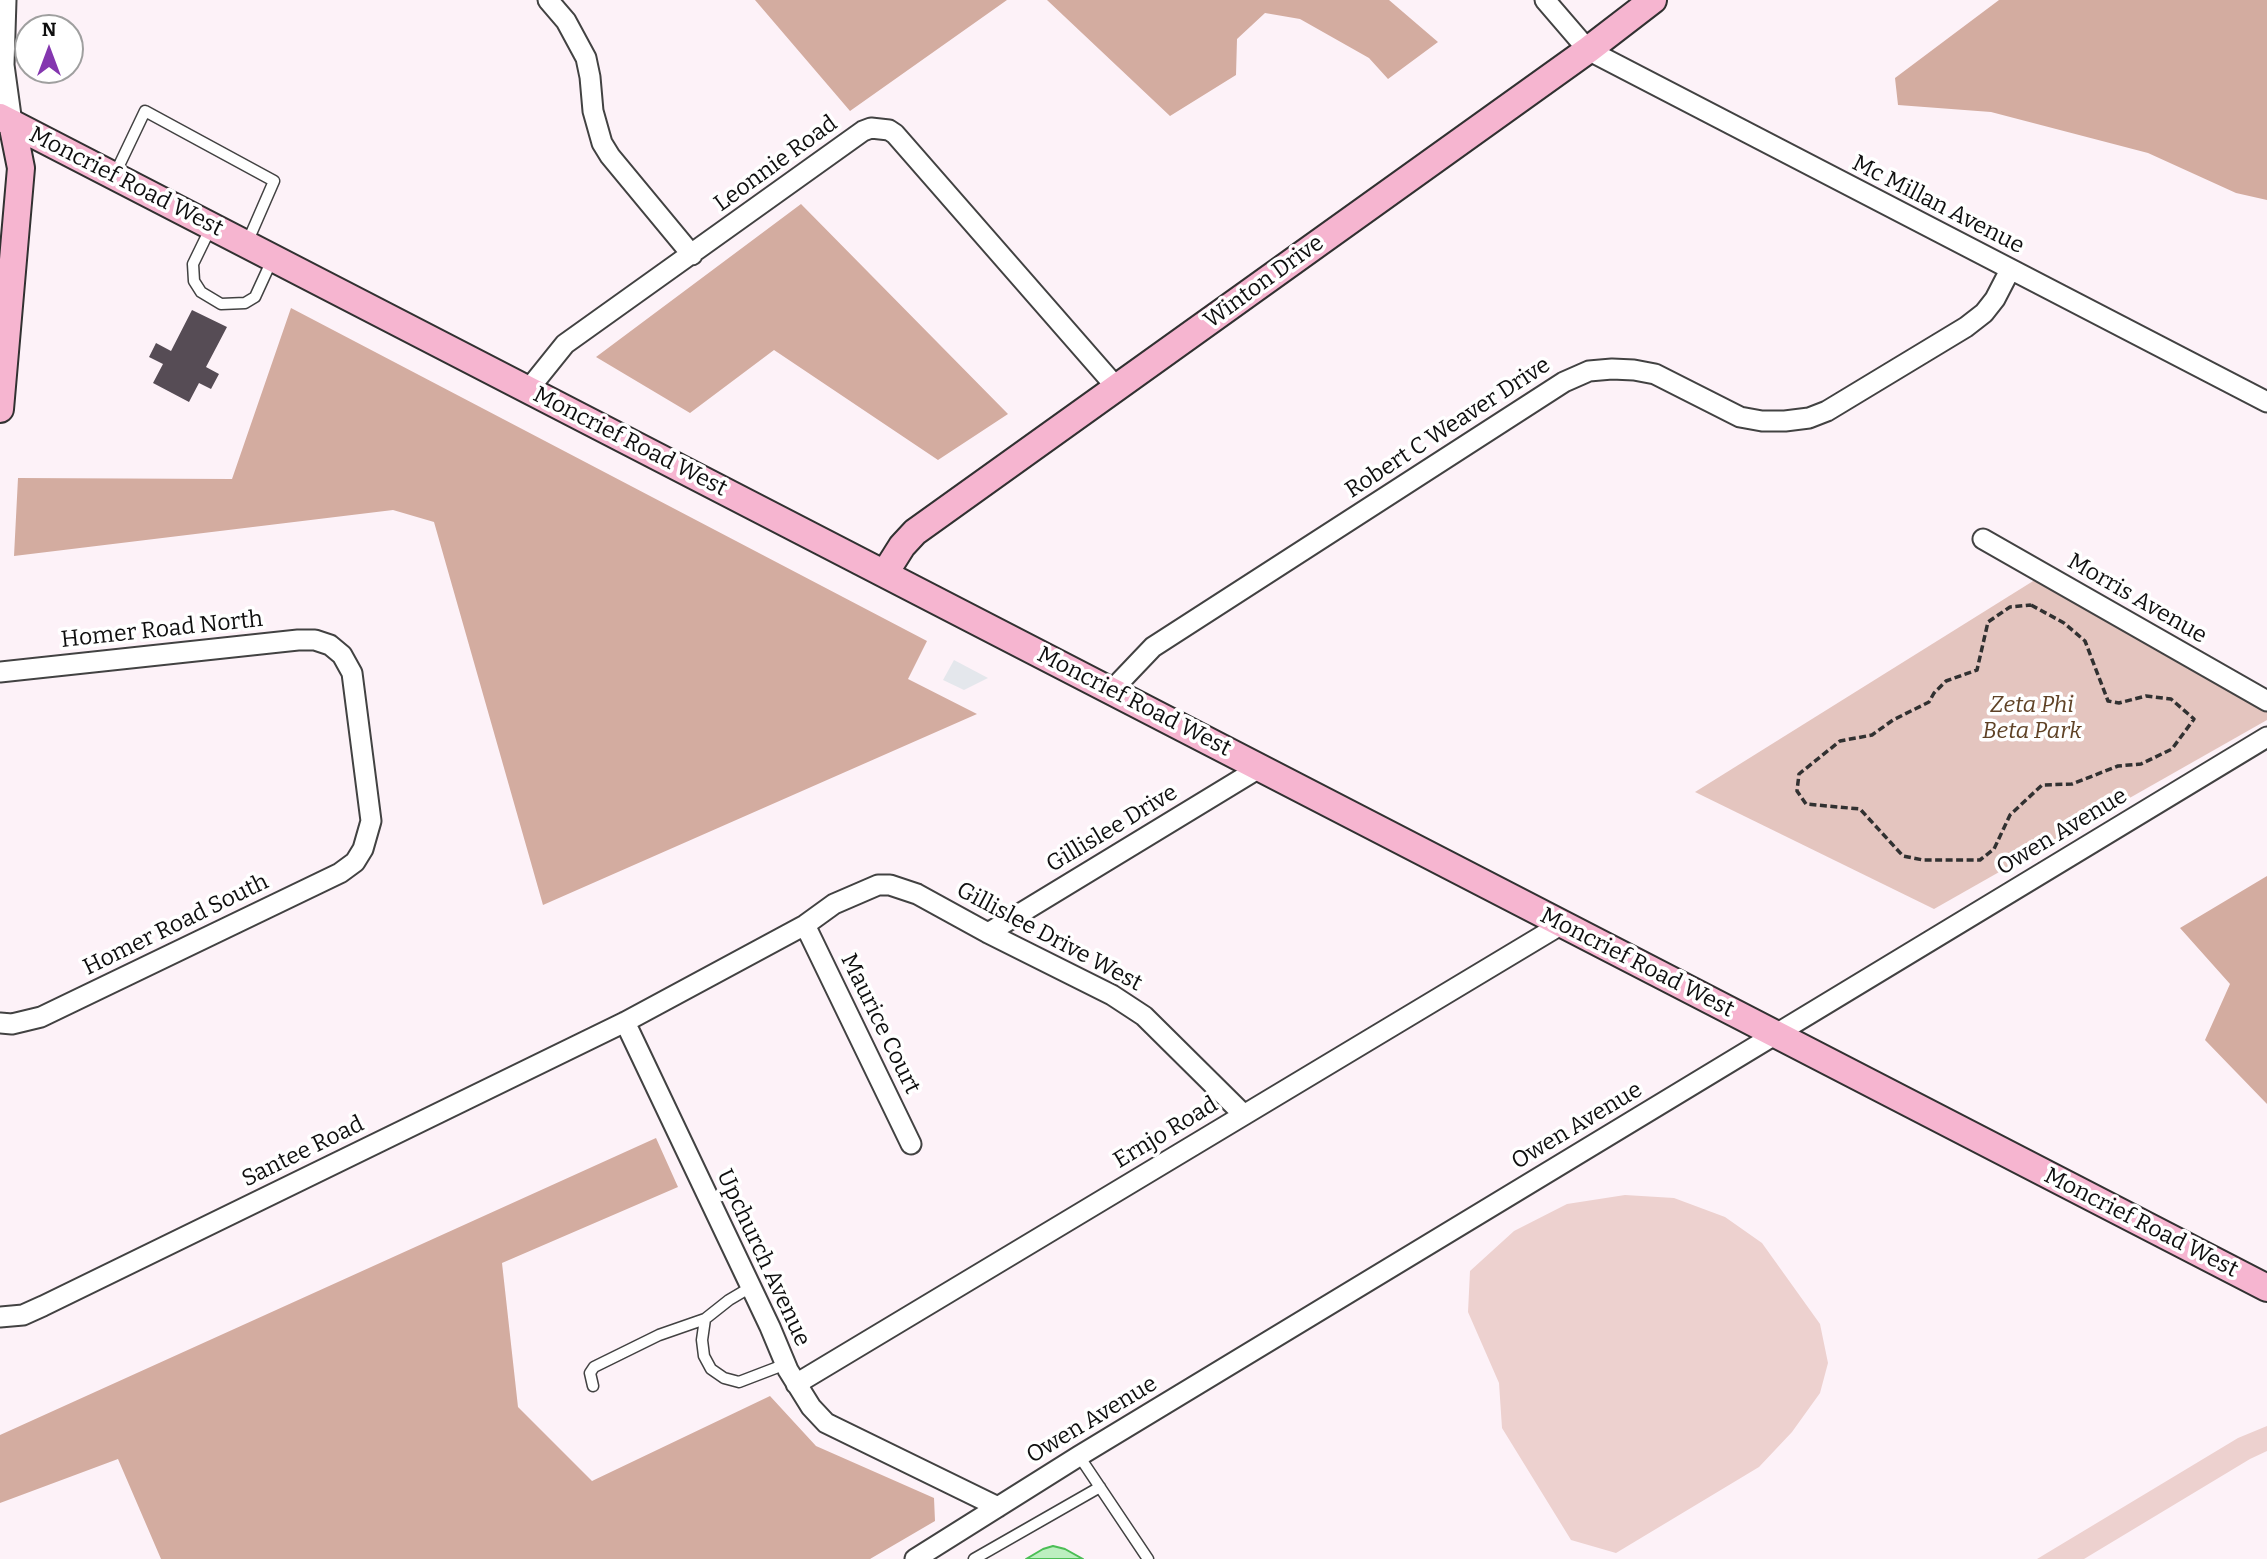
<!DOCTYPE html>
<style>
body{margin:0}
#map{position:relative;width:2267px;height:1559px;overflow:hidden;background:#fdf2f8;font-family:Bitter,serif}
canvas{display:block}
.north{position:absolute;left:14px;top:14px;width:70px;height:70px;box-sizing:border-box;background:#fff;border:2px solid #9f9f9f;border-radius:50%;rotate:0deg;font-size:19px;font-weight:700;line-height:28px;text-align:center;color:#0f0f0f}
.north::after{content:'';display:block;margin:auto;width:24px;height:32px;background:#8436af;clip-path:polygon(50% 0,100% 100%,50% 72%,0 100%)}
</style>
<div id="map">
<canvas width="2267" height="1559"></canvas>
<div class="north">N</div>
</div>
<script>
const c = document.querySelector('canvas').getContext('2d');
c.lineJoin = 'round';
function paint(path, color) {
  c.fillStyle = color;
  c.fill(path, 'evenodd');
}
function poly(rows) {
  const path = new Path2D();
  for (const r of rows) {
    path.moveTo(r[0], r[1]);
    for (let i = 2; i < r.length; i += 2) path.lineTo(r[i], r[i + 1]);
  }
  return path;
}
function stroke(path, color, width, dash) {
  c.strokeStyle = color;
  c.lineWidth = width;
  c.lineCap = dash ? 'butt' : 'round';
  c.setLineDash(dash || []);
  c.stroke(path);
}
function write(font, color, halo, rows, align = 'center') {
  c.font = font + ' Bitter,serif';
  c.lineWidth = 7;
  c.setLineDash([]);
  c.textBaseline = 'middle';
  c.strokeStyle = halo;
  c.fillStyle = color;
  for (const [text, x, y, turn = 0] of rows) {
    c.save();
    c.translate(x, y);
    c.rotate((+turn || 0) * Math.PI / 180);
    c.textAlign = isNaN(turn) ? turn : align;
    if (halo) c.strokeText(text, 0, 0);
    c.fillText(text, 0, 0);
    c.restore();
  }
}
paint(poly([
 [954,660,988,678,964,690,943,680]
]), '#e4e7ec');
paint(poly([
 [2038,578,2267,708,2267,720,1934,909,1695,792]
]), '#e4c5bf');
paint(poly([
 [755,0,1007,0,850,111],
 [1047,0,1389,0,1438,42,1388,79,1369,58,1300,19,1265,13,1237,39,1236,75,1170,116],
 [1999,0,2267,0,2267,200,2236,193,2148,153,1991,112,1898,105,1895,78],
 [801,204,1008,414,938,460,774,350,690,413,596,357],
 [291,308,927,641,908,679,977,714,543,905,434,522,393,510,14,556,18,478,232,479],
 [2267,876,2267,1104,2205,1040,2230,984,2180,928],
 [656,1138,678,1187,502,1263,518,1407,592,1481,770,1396,816,1446,934,1498,935,1521,870,1559,161,1559,118,1459,0,1503,0,1435]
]), '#d3aca0');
paint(poly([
 [1625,1195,1674,1198,1725,1217,1762,1243,1820,1324,1828,1363,1820,1393,1792,1432,1759,1467,1616,1553,1571,1540,1502,1428,1499,1383,1468,1312,1470,1271,1514,1231,1567,1204],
 [2267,1426,2267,1451,2250,1459,2084,1559,2037,1559,2238,1438]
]), '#edd1cf');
const water = poly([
 [1053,1546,1065,1549,1083,1559,1026,1559,1043,1549,1053,1546]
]);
paint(water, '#bcefc0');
stroke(water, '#4cbe56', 2);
paint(poly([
 [192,310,227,327,206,367,219,374,211,389,199,383,189,402,153,383,163,364,149,357,156,343,171,351]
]), '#564c55');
const lane = poly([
 [114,176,145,111,274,181,247,243],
 [211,227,193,264,194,281,201,292,221,304,245,303,255,297,272,260],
 [751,1287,729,1300,705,1319,702,1340,704,1356,711,1369,724,1378,739,1382,786,1364],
 [593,1386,590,1373,594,1367,659,1335,705,1319],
 [1079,1456,1148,1559],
 [974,1559,1100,1487]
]);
const street = poly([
 [6,0,4,65,12,123],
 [548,0,566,21,586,58,590,77,593,111,602,143,610,156,692,255],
 [1545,0,1588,50,2267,402],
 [528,390,565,344,863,131,871,128,889,130,895,134,1117,388],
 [1983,539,2267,701],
 [0,672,298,640,315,640,330,645,342,655,352,673,371,821,363,849,355,862,340,873,41,1017,12,1024,0,1023],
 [1112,690,1153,647,1564,382,1589,371,1612,369,1634,370,1655,374,1740,417,1762,421,1785,421,1809,418,1827,411,1966,327,1984,313,1995,299,2010,270],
 [805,925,911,1144],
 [988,933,1261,767],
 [625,1022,770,1327,788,1370,811,1407,826,1423,998,1507],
 [0,1317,23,1315,43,1306,625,1022,805,925,834,904,878,885,890,885,917,894,988,933,1112,995,1144,1016,1244,1115],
 [796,1384,1562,924],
 [915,1559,1079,1456,2267,737]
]);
const secondary = poly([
 [0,117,2267,1288],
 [0,409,21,168,12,123],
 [885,573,902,546,915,532,1588,50,1653,0]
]);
stroke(lane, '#424242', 13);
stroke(street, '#424242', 23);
stroke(secondary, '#313131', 30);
stroke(poly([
 [2031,605,2064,623,2085,641,2108,701,2119,703,2146,696,2171,699,2194,719,2172,749,2141,764,2118,766,2072,784,2042,785,2010,815,1994,849,1980,860,1923,860,1903,856,1860,809,1806,804,1797,791,1799,774,1840,741,1872,735,1893,720,1929,702,1934,693,1946,681,1977,670,1988,622,2010,607,2031,605]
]), '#313131', 3.5, [7, 3.5]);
stroke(lane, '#fff', 10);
stroke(street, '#fff', 19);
stroke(secondary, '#f6b5d0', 26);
write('23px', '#0f0f0f', '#fff', [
 ["Leonnie Road",776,164,-36],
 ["Moncrief Road West",126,182,27],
 ["Mc Millan Avenue",1938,205,27],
 ["Winton Drive",1264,282,-36],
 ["Robert C Weaver Drive",1448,428,-33],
 ["Moncrief Road West",630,442,27],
 ["Morris Avenue",2137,599,30],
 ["Homer Road North",162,630,-6],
 ["Moncrief Road West",1134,702,27],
 ["Gillislee Drive",1112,829,-31],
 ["Owen Avenue",2062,832,-31],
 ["Homer Road South",176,925,-26],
 ["Gillislee Drive West",1049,937,28],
 ["Moncrief Road West",1637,963,27],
 ["Maurice Court",880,1024,64],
 ["Owen Avenue",1577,1126,-31],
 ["Ernjo Road",1166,1133,-31],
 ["Santee Road",303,1152,-26],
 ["Moncrief Road West",2141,1223,27],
 ["Upchurch Avenue",763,1258,65],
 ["Owen Avenue",1092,1420,-31]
]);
write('italic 23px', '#5f4226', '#fff', [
 ["Zeta Phi",2032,706],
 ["Beta Park",2032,732]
]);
</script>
